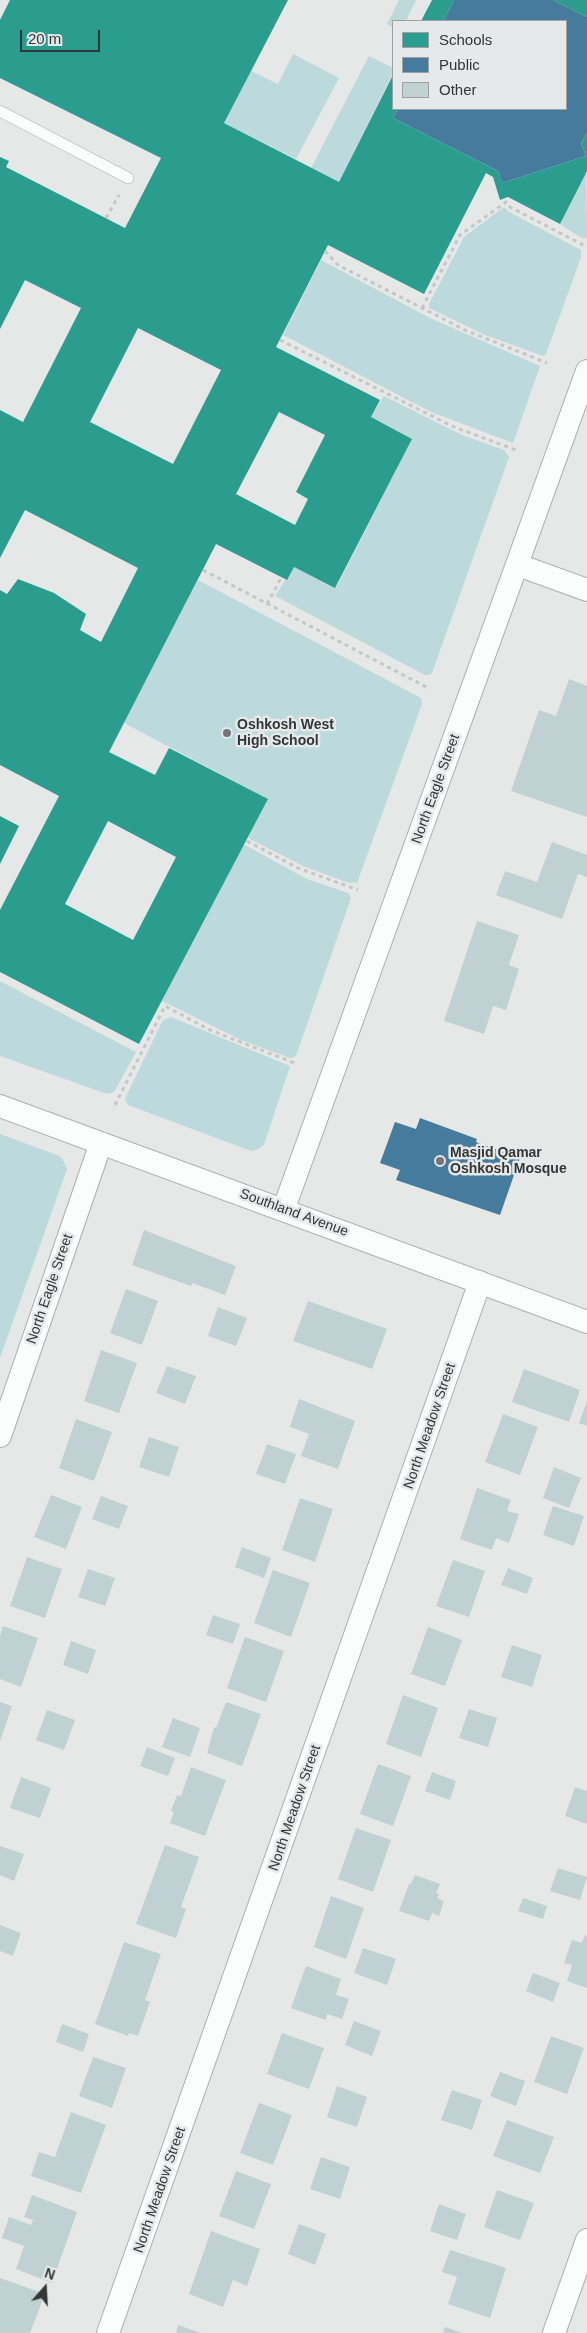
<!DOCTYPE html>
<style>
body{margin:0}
#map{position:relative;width:587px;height:2333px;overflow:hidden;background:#e6e8e8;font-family:Helvetica,sans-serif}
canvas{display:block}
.legend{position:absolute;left:392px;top:20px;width:175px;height:90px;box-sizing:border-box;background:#e5e9e9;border:1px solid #9fa1a1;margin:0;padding:6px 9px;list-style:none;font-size:15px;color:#353636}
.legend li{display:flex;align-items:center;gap:10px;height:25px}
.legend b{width:25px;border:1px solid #9fa1a1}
.north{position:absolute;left:20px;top:2263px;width:50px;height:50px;-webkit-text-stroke:4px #e5e9e9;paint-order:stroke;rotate:19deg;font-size:14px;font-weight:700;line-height:20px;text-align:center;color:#353636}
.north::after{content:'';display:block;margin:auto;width:18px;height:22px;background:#353636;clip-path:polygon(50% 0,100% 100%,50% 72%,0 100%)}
.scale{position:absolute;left:20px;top:30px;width:80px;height:22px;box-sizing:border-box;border:2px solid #353636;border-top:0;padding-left:6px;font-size:15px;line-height:18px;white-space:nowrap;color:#353636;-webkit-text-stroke:4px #e5e9e9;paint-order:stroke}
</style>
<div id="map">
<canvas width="587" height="2333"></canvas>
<ul class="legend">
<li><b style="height:14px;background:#2a9d8f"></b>Schools</li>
<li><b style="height:14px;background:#457b9d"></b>Public</li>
<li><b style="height:14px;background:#bfd1d2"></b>Other</li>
</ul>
<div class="north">N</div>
<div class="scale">20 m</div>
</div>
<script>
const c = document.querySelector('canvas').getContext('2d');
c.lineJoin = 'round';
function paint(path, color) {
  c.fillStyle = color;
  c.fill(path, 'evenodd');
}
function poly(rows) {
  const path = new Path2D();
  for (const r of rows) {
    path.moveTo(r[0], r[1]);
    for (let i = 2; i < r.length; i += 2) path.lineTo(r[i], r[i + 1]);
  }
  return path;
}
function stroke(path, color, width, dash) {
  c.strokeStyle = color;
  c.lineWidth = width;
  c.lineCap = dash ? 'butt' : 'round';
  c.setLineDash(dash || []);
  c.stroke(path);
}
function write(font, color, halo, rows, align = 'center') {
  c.font = font + ' Helvetica,sans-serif';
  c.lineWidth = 5;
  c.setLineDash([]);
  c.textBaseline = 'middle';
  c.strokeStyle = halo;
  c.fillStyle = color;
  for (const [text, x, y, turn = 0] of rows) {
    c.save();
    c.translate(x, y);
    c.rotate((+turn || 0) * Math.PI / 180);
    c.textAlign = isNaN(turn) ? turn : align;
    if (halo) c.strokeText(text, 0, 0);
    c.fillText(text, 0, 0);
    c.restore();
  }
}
paint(poly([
 [399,0,416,0,406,21,393,21,393,27,387,24],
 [293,54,339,78,296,159,224,123,251,71,278,84],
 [369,56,393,68,393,73,339,182,311,168],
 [586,171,587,237,583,239,560,224],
 [504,207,509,212,581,250,581,257,546,354,543,356,485,335,429,308,429,304,464,237],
 [321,260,430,318,540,366,513,443,431,412,283,335],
 [384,396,462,435,504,450,509,457,432,673,429,675,425,675,275,596,294,567,336,588,412,439,371,417],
 [198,580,421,698,422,704,357,883,346,882,303,866,248,838,268,799,124,723],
 [245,845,307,879,348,893,351,898,296,1056,290,1058,241,1040,162,1001,241,846],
 [0,981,136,1052,114,1092,107,1094,0,1056],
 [171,1017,290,1066,264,1145,258,1149,251,1151,128,1105,125,1100,128,1092,163,1020],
 [0,1134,57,1155,62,1158,67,1169,0,1358]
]), '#bcd9db');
paint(poly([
 [10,0,288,0,224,123,339,182,393,75,393,109,398,109,393,118,498,171,502,183,586,156,581,143,587,133,587,171,560,224,508,197,500,200,493,177,486,173,424,294,328,245,276,347,380,400,371,417,412,439,335,588,294,567,287,580,216,544,109,752,155,775,169,748,268,799,139,1044,0,972,0,910,59,796,0,765,0,590,7,594,18,579,54,593,86,614,80,630,101,642,138,568,25,510,0,558,0,410,23,422,81,308,25,280,0,329,0,157,9,161,6,167,125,228,161,158,0,78,0,20],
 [138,328,221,370,173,464,90,422],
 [279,412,325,435,296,492,308,499,295,525,236,494],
 [108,821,176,857,133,940,65,904],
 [432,0,454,0,443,21,421,21],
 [553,0,587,0,587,17],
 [0,816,19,826,0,864]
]), '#2a9d8f');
paint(poly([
 [454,0,553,0,587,17,587,133,581,143,586,156,502,183,498,171,393,118,398,109,566,109,566,21,443,21],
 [420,1118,477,1139,476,1142,520,1158,500,1215,396,1180,400,1170,380,1163,395,1122,416,1129]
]), '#457b9d');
paint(poly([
 [569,679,587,686,587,817,511,791,539,710,556,716],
 [552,842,587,855,587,877,578,874,562,919,496,895,505,871,537,882],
 [477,921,519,935,509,965,519,969,506,1010,493,1006,484,1034,444,1021],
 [144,1230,236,1266,225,1295,192,1283,191,1286,132,1265],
 [126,1289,158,1301,142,1345,110,1333],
 [308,1301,387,1329,372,1369,293,1341],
 [218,1307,247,1318,236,1346,208,1336],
 [101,1350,137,1363,119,1413,84,1401],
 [167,1366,196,1376,185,1404,156,1393],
 [524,1369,580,1390,569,1422,512,1402],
 [299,1399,355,1421,338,1469,301,1456,309,1434,290,1427],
 [587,1401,587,1426,579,1423],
 [503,1414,538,1427,520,1475,485,1462],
 [76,1419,112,1432,94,1481,59,1468],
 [149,1437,179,1447,169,1477,139,1467],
 [267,1444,296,1454,285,1484,256,1474],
 [554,1467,581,1478,569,1508,543,1498],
 [477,1488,511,1500,507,1511,519,1514,509,1543,496,1538,492,1550,460,1539],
 [51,1495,82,1507,66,1549,34,1537],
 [101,1496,128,1506,119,1529,92,1519],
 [300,1498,333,1509,315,1562,282,1550],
 [553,1506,584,1516,574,1546,543,1535],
 [242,1547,271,1558,264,1578,235,1567],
 [27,1557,62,1569,45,1618,10,1606],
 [453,1560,485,1571,469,1617,436,1606],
 [508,1568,533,1578,527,1594,501,1585],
 [88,1569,115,1578,105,1606,78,1597],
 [273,1570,310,1583,291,1637,254,1623],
 [213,1615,240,1624,233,1644,206,1635],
 [3,1626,38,1638,21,1687,0,1679,0,1636],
 [428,1627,462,1640,445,1686,411,1674],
 [245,1637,284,1651,266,1702,227,1688],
 [71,1641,96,1650,88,1674,63,1665],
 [512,1645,542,1655,532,1687,501,1677],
 [403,1695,438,1708,421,1757,386,1744],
 [0,1702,12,1706,0,1741],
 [226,1702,261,1714,242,1766,207,1753,214,1727,216,1728],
 [469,1709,497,1718,488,1747,459,1738],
 [47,1710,75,1720,64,1750,36,1740],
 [173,1718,200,1728,190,1757,162,1747],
 [147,1747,175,1758,168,1776,140,1766],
 [378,1764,411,1776,393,1826,360,1814],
 [191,1767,226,1780,205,1836,170,1823,174,1812,171,1811,177,1795,181,1796],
 [432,1772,456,1781,450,1800,425,1791],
 [21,1777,51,1788,40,1818,10,1808],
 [575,1787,587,1791,587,1824,565,1816],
 [356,1828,391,1840,373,1892,338,1879],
 [165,1845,199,1857,181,1907,186,1909,176,1938,136,1924],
 [0,1846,24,1854,14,1881,0,1875],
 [558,1868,587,1877,580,1900,550,1891],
 [415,1875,440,1884,436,1893,439,1894,437,1898,444,1901,439,1916,432,1913,429,1921,399,1911,409,1884,411,1884],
 [331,1896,364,1908,346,1959,314,1947],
 [523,1898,547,1906,543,1919,518,1911],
 [0,1925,21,1933,13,1956,0,1951],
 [585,1935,587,1936,587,1988,567,1981,572,1965,564,1963,572,1940,582,1943],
 [124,1942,161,1954,145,2000,150,2002,138,2036,129,2033,128,2036,95,2024],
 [363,1948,396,1959,387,1985,354,1973],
 [306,1966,341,1979,336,1995,349,1999,342,2019,327,2014,326,2020,291,2008],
 [533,1973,560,1983,553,2002,526,1991],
 [354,2021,381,2031,372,2056,345,2045],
 [62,2024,89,2034,83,2052,56,2042],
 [282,2033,324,2048,309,2089,267,2074],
 [551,2036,584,2048,567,2094,534,2082],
 [93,2057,126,2068,112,2108,79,2096],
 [500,2072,525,2081,516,2106,490,2096],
 [337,2086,367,2097,357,2127,327,2117],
 [452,2090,482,2100,472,2130,441,2120],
 [259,2103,292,2115,273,2165,240,2153],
 [71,2112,106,2125,81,2193,31,2176,39,2152,55,2157],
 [507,2120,554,2137,540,2173,493,2156],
 [321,2157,350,2167,340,2199,310,2189],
 [236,2171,271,2184,254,2229,219,2216],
 [497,2190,534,2203,520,2240,484,2227],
 [32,2195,77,2212,52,2283,16,2269,24,2246,2,2238,9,2217,31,2225,33,2220,24,2217],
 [439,2204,466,2214,457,2240,430,2231],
 [299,2224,326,2234,315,2265,288,2254],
 [211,2231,260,2249,247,2286,233,2280,223,2307,189,2294],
 [450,2250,506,2268,490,2318,448,2304,457,2277,442,2272],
 [0,2278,45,2294,30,2333,0,2333],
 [178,2325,201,2333,176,2333],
 [445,2327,462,2333,443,2333]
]), '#bfd1d2');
const service = poly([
 [0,111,128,178]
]);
const minor = poly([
 [518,565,587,590],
 [0,1106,587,1322],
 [284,1208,587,371],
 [0,1436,101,1143],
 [108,2333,480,1282],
 [554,2333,587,2240]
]);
stroke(service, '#acadae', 12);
stroke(minor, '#acadae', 24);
stroke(poly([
 [106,218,119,195],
 [325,251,338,265,465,330,547,363],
 [422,308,460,235,506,202,510,207,587,247],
 [280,340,454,427,516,450],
 [203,570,430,689],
 [267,604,281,578],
 [247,841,298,868,358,890],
 [115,1105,165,1006,210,1030,297,1064]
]), '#c5c6c6', 3, [4, 4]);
stroke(service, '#fbfcfc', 11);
stroke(minor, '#fbfcfc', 22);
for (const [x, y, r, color] of [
 [227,733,5,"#737474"],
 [440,1161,5,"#737474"]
]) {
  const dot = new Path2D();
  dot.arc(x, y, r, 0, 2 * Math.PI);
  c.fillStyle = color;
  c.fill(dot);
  stroke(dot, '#e5e9e9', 2);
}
write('bold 14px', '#353636', '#e5e9e9', [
 ["Oshkosh West",237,725],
 ["High School",237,741],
 ["Masjid Qamar",450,1153],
 ["Oshkosh Mosque",450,1169]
], 'left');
write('14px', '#353636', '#e5e9e9', [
 ["North Eagle Street",436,789,-70],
 ["Southland Avenue",294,1213,20],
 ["North Eagle Street",50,1289,-71],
 ["North Meadow Street",430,1426,-71],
 ["North Meadow Street",295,1808,-71],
 ["North Meadow Street",160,2190,-71]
]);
</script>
